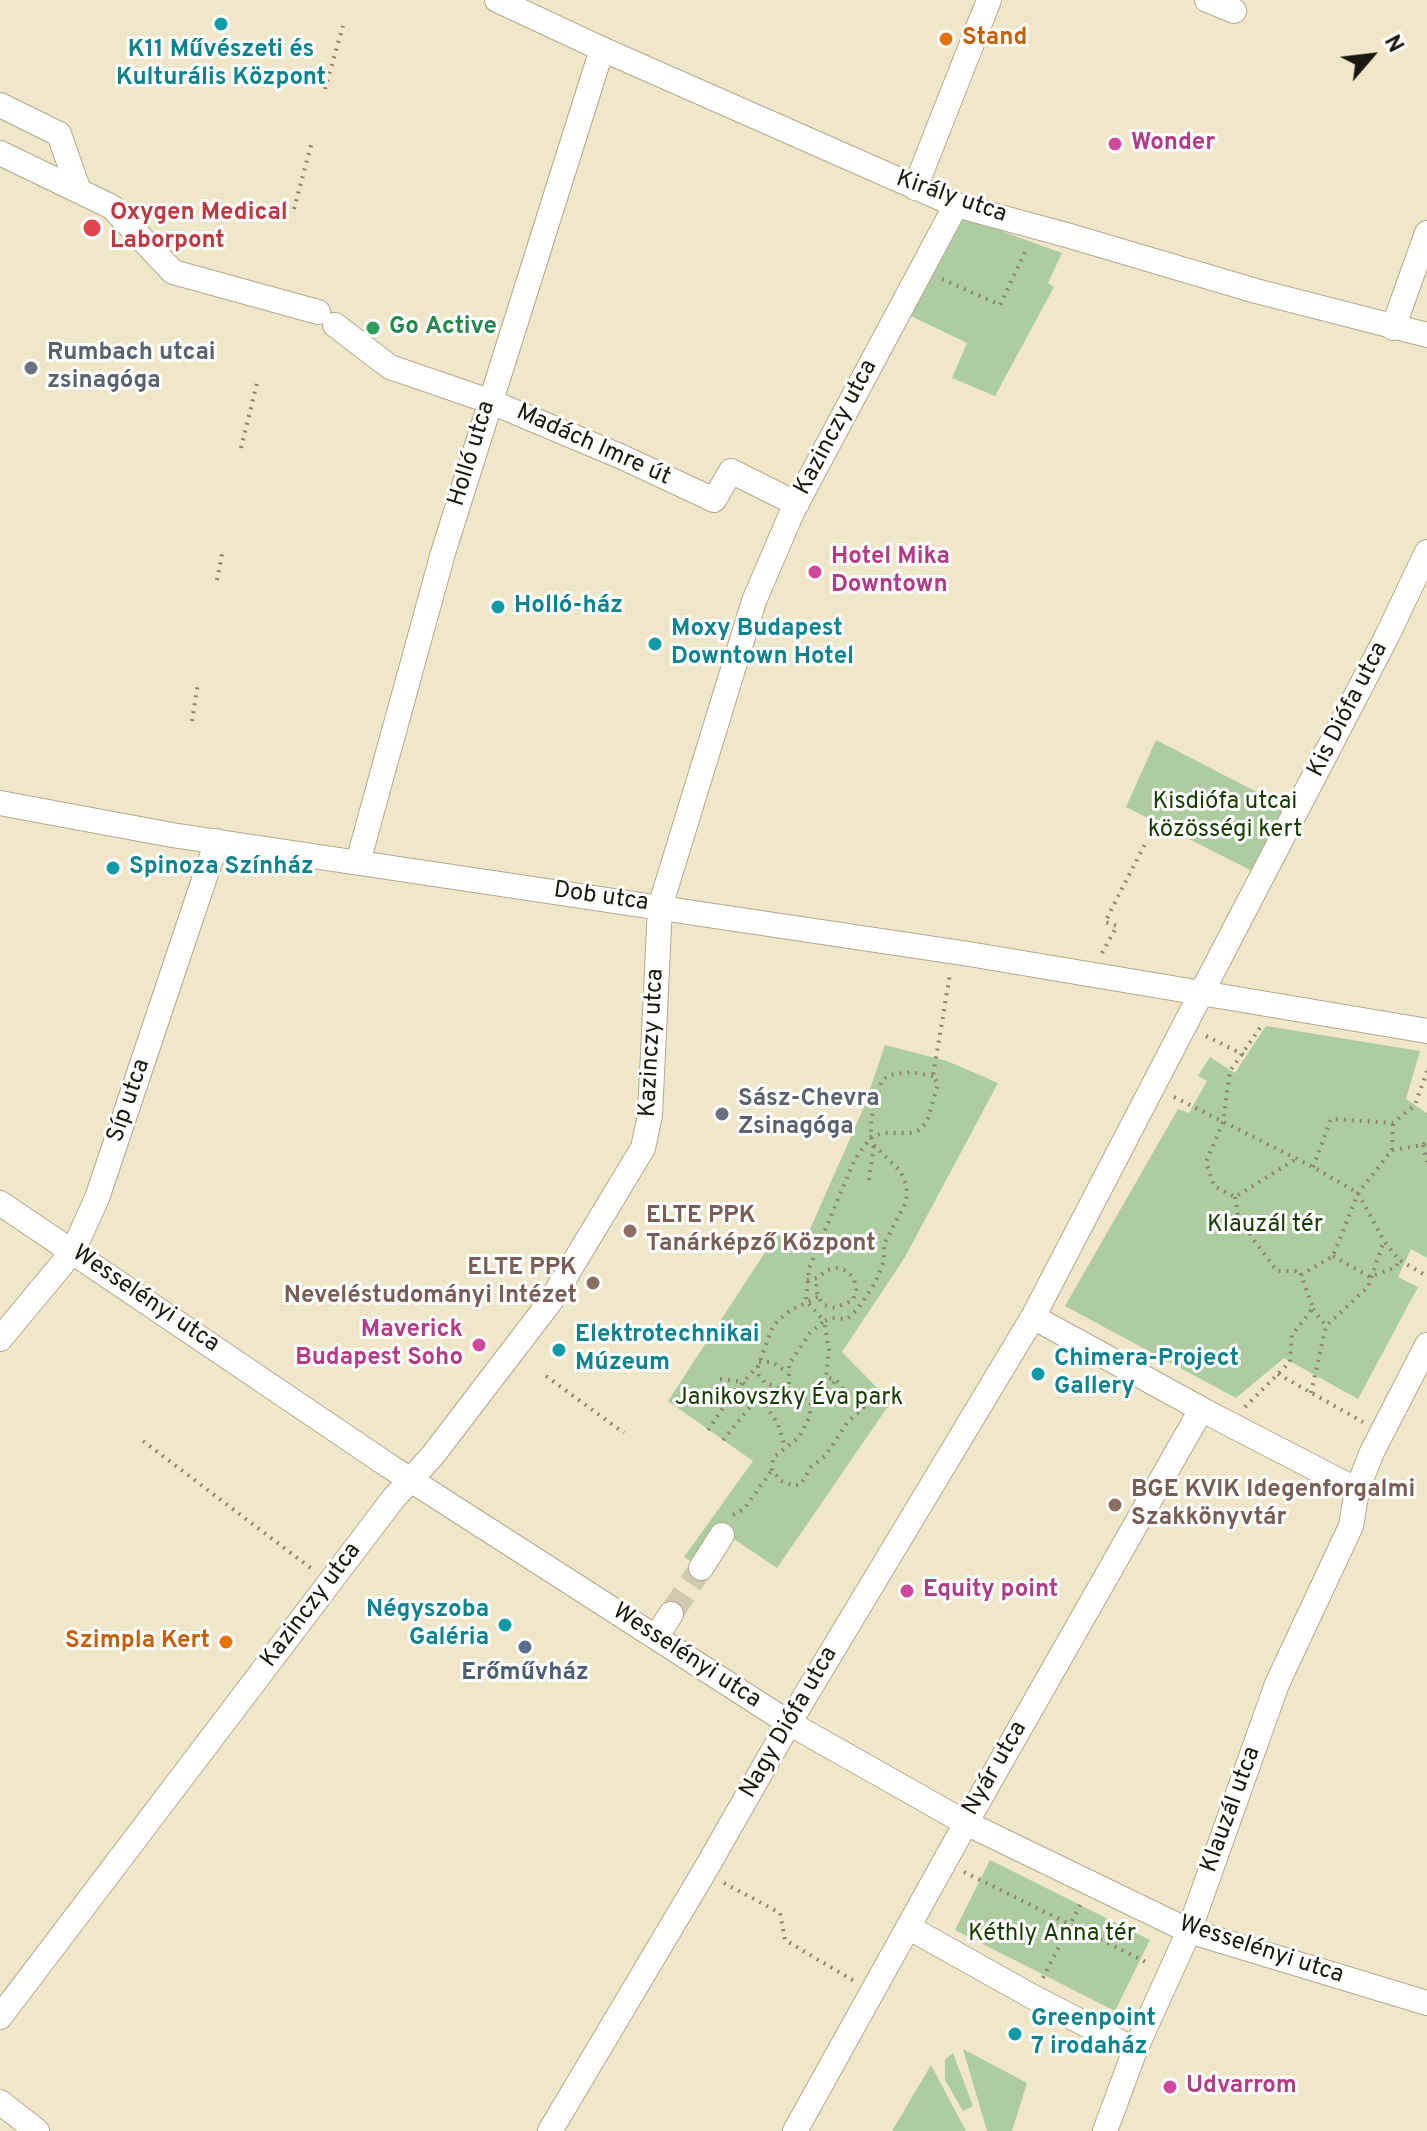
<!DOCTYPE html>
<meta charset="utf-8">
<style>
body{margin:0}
#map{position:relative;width:1427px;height:2131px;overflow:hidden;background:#f0e7cb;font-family:Overpass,sans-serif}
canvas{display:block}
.north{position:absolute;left:1331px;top:16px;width:80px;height:80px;-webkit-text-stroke:6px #fff;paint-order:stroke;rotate:62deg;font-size:22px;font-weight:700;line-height:32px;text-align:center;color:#1b180e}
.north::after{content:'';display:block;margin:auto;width:28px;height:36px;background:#1b180e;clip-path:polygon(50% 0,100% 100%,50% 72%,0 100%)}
</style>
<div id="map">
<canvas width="1427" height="2131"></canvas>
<div class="north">N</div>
</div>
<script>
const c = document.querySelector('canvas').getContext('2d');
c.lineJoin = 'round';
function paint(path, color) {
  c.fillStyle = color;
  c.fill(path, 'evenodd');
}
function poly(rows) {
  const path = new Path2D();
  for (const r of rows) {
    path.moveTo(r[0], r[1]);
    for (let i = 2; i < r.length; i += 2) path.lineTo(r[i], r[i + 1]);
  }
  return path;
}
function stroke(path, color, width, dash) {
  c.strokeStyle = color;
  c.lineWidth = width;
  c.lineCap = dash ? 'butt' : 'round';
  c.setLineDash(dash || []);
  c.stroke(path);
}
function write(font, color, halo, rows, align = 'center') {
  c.font = font + ' Overpass,sans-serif';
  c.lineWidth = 6;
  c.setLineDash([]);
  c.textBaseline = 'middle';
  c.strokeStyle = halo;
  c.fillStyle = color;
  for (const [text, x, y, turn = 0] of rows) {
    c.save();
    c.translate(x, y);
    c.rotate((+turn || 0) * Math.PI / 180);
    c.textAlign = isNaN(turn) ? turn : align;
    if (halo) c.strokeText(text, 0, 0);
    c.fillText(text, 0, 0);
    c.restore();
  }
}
paint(poly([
 [957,215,1062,253,1048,283,1054,287,995,396,952,378,967,343,911,316],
 [1156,740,1286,807,1252,871,1126,807],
 [1266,1026,1420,1051,1406,1099,1427,1113,1427,1258,1411,1249,1398,1277,1418,1287,1358,1399,1284,1358,1236,1398,1065,1306,1178,1109,1189,1113,1207,1081,1198,1076,1210,1057,1235,1073],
 [885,1045,947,1061,998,1083,905,1257,842,1352,891,1402,777,1568,734,1539,712,1575,684,1557,753,1461,668,1401,777,1234,790,1242,803,1245,864,1107],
 [990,1860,1150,1940,1115,2011,955,1930],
 [963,2049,1027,2083,1012,2131,987,2131],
 [953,2053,973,2106,963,2111,945,2080,945,2060],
 [931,2065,966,2131,892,2131]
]), '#aecca1');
stroke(poly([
 [671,1614,701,1568]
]), '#d0c8af', 24, [24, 12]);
const minor = poly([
 [497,0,602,49,956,205,1070,236,1256,291,1427,335],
 [1207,0,1234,11],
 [0,105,59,134,79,191],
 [0,153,112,207,173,272,318,312],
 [915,188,989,0],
 [335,325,390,367,489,401,622,457,714,500,731,471,797,504],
 [1393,328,1427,233],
 [0,803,172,835,969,954,1427,1031],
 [358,862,443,553,602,49],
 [0,1203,389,1466,590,1595,789,1723,966,1823,1189,1931,1427,2003],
 [0,1339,73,1251,97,1198,217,841],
 [1357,1490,1214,1416,1033,1317,1387,636,1427,552],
 [701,1568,722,1535],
 [656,1637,671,1614],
 [908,1927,1033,1997,1135,2050],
 [0,2017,393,1499,433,1455,550,1302,643,1148,650,1115,660,907,754,601,793,510,956,205],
 [0,2102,37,2131],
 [550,2131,704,1872,789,1723,1033,1317],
 [795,2131,966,1823,1201,1410],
 [1105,2131,1135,2050,1189,1931,1277,1684,1351,1526,1357,1490,1372,1452,1427,1345]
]);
stroke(minor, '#b2aa8f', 26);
stroke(poly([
 [325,89,343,26],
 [294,209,311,145],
 [942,279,1000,305,1027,248],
 [241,448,258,379],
 [217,580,223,549],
 [192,721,198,683],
 [1102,953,1117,926,1105,922,1145,844],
 [1260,1028,1230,1071,1223,1122,1206,1162,1214,1186,1235,1197,1296,1159],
 [1206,1036,1246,1056],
 [933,1076,910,1072,890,1075,882,1080,871,1119,871,1137,874,1145,900,1171,907,1186,906,1202,884,1244,884,1261,875,1283,857,1310,847,1319,831,1318,824,1321,806,1301,809,1268,855,1159,871,1137,883,1133,910,1133,919,1130,927,1122,938,1084,933,1076,950,974],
 [1174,1097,1313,1167,1358,1193,1384,1241,1399,1260,1427,1276],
 [1423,1145,1427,1162],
 [1392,1150,1393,1123],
 [1313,1167,1331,1119,1393,1123,1415,1105,1427,1071],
 [869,1180,874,1145],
 [1235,1197,1238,1214,1253,1239,1277,1271,1295,1271,1301,1275],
 [1333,1256,1370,1277,1396,1267,1399,1260],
 [807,1280,817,1278,827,1270,837,1268,847,1271,854,1279,856,1290,853,1300,835,1308,824,1305,818,1297,816,1287,817,1278],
 [1313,1309,1326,1326],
 [759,1362,772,1362,788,1373],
 [758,1366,759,1375,765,1383,781,1389],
 [1278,1374,1363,1422],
 [546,1376,624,1433],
 [720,1379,743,1382,756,1400,766,1406,778,1424,785,1447],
 [789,1392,789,1364,810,1333,824,1321,829,1350,826,1377,836,1380,846,1392,862,1399,864,1407,847,1423,826,1455,811,1467,801,1484,794,1486,781,1481,772,1470,773,1458,799,1437,809,1418,811,1402,825,1392,836,1380],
 [1311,1393,1326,1326,1368,1287,1384,1241],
 [766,1406,781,1389,811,1402],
 [1245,1407,1290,1362,1292,1335,1313,1308,1301,1275,1333,1256,1358,1193,1392,1150,1423,1145,1427,1140],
 [708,1430,734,1392,758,1366,773,1326,789,1311,818,1297],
 [723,1440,756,1400],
 [143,1441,312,1569],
 [733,1515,744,1509,772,1470],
 [964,1872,1150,1964],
 [724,1883,780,1913,785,1940,854,1981],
 [1043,1978,1081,1903]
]), '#8b8572', 4, [2, 6]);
stroke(minor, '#fff', 24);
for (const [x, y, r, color] of [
 [221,24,8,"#0f9aa8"],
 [946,39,8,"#e8710a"],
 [1115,144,8,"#d1479c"],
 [92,228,10,"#e0444e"],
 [373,328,8,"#2e9e5b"],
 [31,368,8,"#6b7280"],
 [815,572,8,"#d1479c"],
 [498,607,8,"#0f9aa8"],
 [655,644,8,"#0f9aa8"],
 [113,868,8,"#0f9aa8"],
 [722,1114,8,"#6b7280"],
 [630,1231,8,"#8d6e63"],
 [593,1283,8,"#8d6e63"],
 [479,1345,8,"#d1479c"],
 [559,1350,8,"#0f9aa8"],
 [1038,1374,8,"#0f9aa8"],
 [1115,1505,8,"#8d6e63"],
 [907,1591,8,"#d1479c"],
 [505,1625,8,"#0f9aa8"],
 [226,1642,8,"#e8710a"],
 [525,1647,8,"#5c6f8a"],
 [1015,2034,8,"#0f9aa8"],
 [1170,2087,8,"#d1479c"]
]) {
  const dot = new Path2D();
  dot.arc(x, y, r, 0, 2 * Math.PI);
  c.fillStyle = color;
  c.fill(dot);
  stroke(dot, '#fff', 3);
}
write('bold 24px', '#c56008', '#fff', [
 ["Stand",962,39],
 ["Szimpla Kert",210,1642,"right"]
], 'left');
write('bold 24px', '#0d838f', '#fff', [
 ["K11 Művészeti és",221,51,"center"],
 ["Kulturális Központ",221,79,"center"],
 ["Holló-ház",514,607],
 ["Moxy Budapest",671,630],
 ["Downtown Hotel",671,658],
 ["Spinoza Színház",129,868],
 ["Elektrotechnikai",575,1336],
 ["Múzeum",575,1364],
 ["Chimera-Project",1054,1360],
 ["Gallery",1054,1388],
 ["Négyszoba",489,1611,"right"],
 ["Galéria",489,1639,"right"],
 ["Greenpoint",1031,2020],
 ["7 irodaház",1031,2048]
], 'left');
write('bold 24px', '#b23c85', '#fff', [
 ["Wonder",1131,144],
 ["Hotel Mika",831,558],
 ["Downtown",831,586],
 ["Maverick",463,1331,"right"],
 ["Budapest Soho",463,1359,"right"],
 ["Equity point",923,1591],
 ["Udvarrom",1186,2087]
], 'left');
write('24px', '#1b180e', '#fff', [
 ["Király utca",951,198,19],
 ["Kazinczy utca",837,428,-62],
 ["Madách Imre út",593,446,24],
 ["Holló utca",473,454,-73],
 ["Kis Diófa utca",1349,710,-63],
 ["Dob utca",601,898,8],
 ["Kazinczy utca",653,1043,-87],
 ["Síp utca",130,1101,-71],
 ["Wesselényi utca",145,1300,34],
 ["Kazinczy utca",312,1606,-53],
 ["Wesselényi utca",686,1657,33],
 ["Nagy Diófa utca",790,1723,-60],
 ["Nyár utca",996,1769,-60],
 ["Klauzál utca",1232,1810,-70],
 ["Wesselényi utca",1261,1951,18]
]);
write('bold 24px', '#be3a42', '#fff', [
 ["Oxygen Medical",110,214],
 ["Laborpont",110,242]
], 'left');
write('bold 24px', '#27864d', '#fff', [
 ["Go Active",389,328]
], 'left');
write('bold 24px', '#5b616d', '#fff', [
 ["Rumbach utcai",47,354],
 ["zsinagóga",47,382],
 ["Sász-Chevra",738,1100],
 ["Zsinagóga",738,1128]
], 'left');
write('24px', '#183c00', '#fff', [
 ["Kisdiófa utcai",1225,803],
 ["közösségi kert",1225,831],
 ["Klauzál tér",1265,1226],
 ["Janikovszky Éva park",789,1399],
 ["Kéthly Anna tér",1052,1935]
]);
write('bold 24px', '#785e54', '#fff', [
 ["ELTE PPK",646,1217],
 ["Tanárképző Központ",646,1245],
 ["ELTE PPK",577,1269,"right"],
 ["Neveléstudományi Intézet",577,1297,"right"],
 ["BGE KVIK Idegenforgalmi",1131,1491],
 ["Szakkönyvtár",1131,1519]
], 'left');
write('bold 24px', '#4e5e75', '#fff', [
 ["Erőművház",525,1674]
]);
</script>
